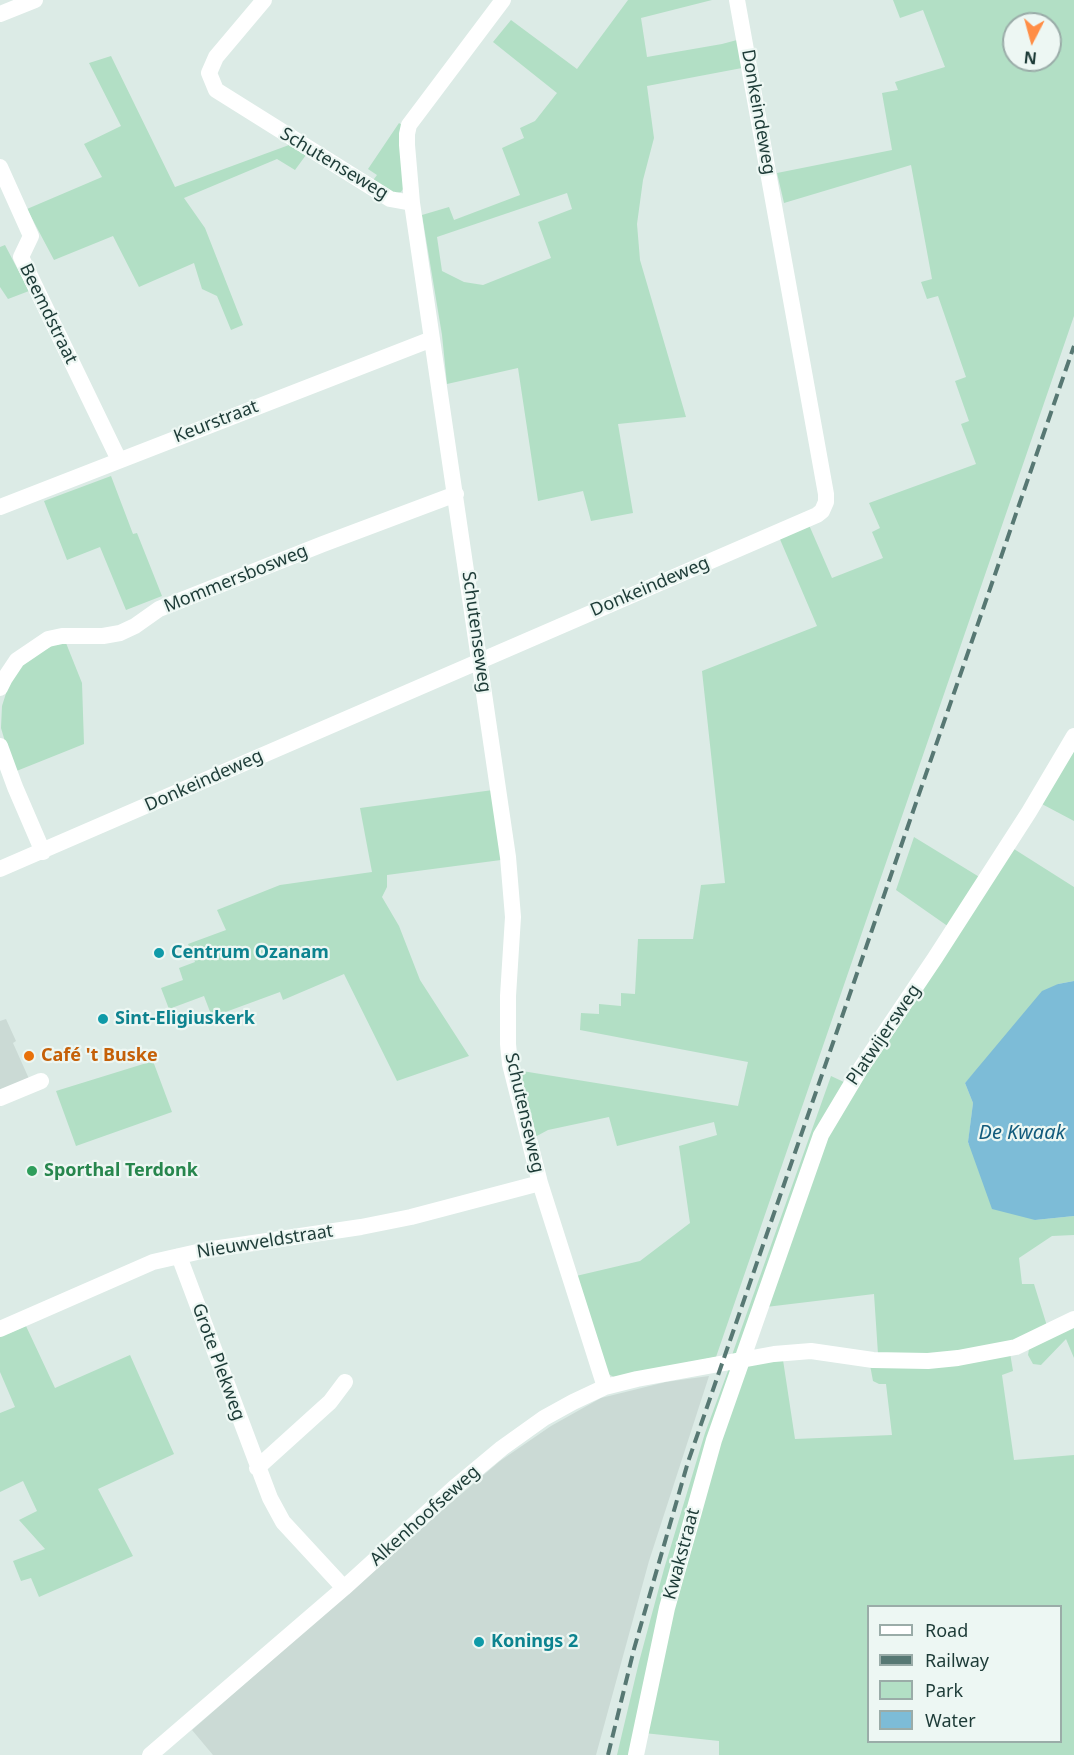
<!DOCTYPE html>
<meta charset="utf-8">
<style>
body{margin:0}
#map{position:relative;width:1074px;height:1755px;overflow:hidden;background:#dcebe6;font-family:"Noto Sans",sans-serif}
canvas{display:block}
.legend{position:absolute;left:867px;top:1605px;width:195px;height:138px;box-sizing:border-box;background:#edf7f3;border:2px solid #9aaca8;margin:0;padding:8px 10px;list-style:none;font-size:18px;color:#1d3b37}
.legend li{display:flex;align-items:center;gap:12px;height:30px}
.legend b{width:30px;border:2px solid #9aaca8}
.north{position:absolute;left:1002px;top:12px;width:60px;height:60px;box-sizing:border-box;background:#edf7f3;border:2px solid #9aaca8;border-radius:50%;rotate:186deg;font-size:16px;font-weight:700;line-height:24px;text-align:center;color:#1d3b37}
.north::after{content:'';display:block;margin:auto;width:21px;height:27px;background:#ff8e46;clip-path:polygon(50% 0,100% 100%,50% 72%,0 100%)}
</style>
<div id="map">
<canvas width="1074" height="1755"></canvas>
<ul class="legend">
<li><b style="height:8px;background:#fff"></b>Road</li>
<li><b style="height:8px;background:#577873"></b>Railway</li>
<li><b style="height:16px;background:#b2dfc5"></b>Park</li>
<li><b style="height:16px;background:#7dbcd7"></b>Water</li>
</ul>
<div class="north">N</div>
</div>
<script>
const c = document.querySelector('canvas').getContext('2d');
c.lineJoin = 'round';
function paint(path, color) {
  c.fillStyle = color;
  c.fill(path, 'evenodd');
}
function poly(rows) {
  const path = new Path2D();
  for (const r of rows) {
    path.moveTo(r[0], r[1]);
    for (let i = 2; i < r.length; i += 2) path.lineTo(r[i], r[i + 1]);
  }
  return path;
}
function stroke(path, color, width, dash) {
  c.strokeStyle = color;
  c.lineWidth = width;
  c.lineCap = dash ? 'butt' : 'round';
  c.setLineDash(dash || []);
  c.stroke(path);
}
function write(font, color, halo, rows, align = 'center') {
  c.font = font + ' "Noto Sans",sans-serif';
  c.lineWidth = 4.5;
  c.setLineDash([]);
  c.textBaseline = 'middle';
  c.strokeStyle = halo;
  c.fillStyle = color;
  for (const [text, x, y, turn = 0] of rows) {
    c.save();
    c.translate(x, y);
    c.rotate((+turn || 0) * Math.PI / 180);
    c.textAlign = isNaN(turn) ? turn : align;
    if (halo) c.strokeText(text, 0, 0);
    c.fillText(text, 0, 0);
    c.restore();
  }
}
paint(poly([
 [6,1019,16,1041,13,1043,30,1081,0,1093,0,1021],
 [709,1376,649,1561,596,1755,213,1755,192,1730,452,1502,500,1461,551,1426,601,1398,666,1382]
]), '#cbdad5');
paint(poly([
 [628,0,712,0,641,18,647,57,722,44,737,40,742,68,647,86,654,138,643,180,637,224,640,260,686,417,618,424,633,513,591,521,583,491,538,501,518,368,447,384,442,335,422,215,449,207,454,220,520,195,502,148,524,138,520,128,535,121,557,93,493,42,511,20,577,69],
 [567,193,572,209,538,222,551,258,483,285,464,282,442,271,437,237],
 [893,0,1074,0,1074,316,716,1357,614,1377,608,1374,576,1276,640,1261,690,1223,679,1146,717,1135,714,1122,617,1146,609,1117,548,1130,533,1138,516,1070,738,1106,748,1062,580,1030,581,1013,599,1014,599,1004,621,1006,621,993,635,994,638,939,693,939,701,885,725,883,702,671,817,626,779,537,809,525,832,578,883,558,872,532,880,528,869,503,976,464,961,424,969,421,955,381,966,377,938,296,927,299,921,282,932,279,911,165,784,203,777,173,892,150,882,93,898,90,895,82,945,67,923,10,900,18],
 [1014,24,1050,24,1050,60,1014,60],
 [111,56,175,187,289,145,306,155,295,170,277,159,184,198,205,228,243,325,231,330,217,296,202,289,194,263,139,287,113,236,54,260,27,209,102,177,84,144,121,126,89,63],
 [399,123,405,127,405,186,401,192,392,194,371,183,377,175,368,169],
 [5,245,29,291,8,299,0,287,0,247],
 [111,476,133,534,137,533,162,596,126,610,100,547,67,560,44,501],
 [66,643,82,683,84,744,14,772,1,728,2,706,8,687,17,670,30,657,54,645],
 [1074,747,1074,821,1040,803],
 [493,790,501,860,387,875,387,887,382,897,399,926,420,980,469,1056,397,1081,344,974,283,1000,280,992,212,1017,204,996,169,1009,161,988,183,980,179,968,195,962,188,944,226,930,217,910,280,885,372,872,360,808],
 [914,837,981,878,949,927,896,890],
 [1014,849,1074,887,1074,981,1058,984,965,1083,973,1103,968,1143,1035,1220,1074,1216,1074,1235,1052,1236,1019,1258,1022,1284,1034,1284,1047,1326,1017,1342,929,1355,878,1354,874,1294,766,1307,816,1164,839,1111],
 [153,1061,172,1112,76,1146,56,1091],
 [831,1076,846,1083,742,1351,732,1355],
 [26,1326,55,1388,130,1355,174,1454,98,1489,133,1556,39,1597,31,1578,21,1581,13,1561,45,1549,19,1520,37,1511,23,1481,0,1492,0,1413,15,1407,0,1372,0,1337],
 [1074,1326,1074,1358,1066,1339,1041,1365,1033,1364,1028,1355,1029,1349],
 [1010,1353,1013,1371,1002,1375,1014,1460,1074,1455,1074,1755,719,1755,719,1741,644,1733,694,1522,746,1368,750,1363,783,1360,795,1439,892,1435,886,1384,879,1384,873,1381,870,1365],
 [868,1606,1060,1606,1060,1742,868,1742],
 [729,1368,734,1369,631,1755,617,1755,639,1662,664,1569,705,1433]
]), '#b2dfc5');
paint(poly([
 [1074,981,1074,1216,1035,1220,992,1209,968,1142,973,1103,965,1083,1042,991,1058,984]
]), '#7dbcd7');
stroke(poly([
 [264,0,216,57,209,73,216,90,390,199,412,203],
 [503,0,409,125,407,134,407,145,412,203,508,857,513,917,508,996,508,1044,510,1064,540,1183,605,1387],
 [0,14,35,0],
 [0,167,31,236,21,257,119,460],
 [0,507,432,339],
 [0,688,5,678,17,660,48,639,62,636,103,636,120,633,135,626,159,609,323,544,456,494],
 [0,746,15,787,43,852],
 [0,869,817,515,822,511,826,502,826,494,737,0],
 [0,1098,41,1081],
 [179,1256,270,1498,283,1522,344,1588],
 [0,1329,153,1262,206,1250,361,1227,411,1217,540,1183],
 [257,1468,330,1402,345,1382],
 [150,1755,344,1588,454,1488,502,1448,544,1418,573,1402,605,1387,637,1379,774,1354,811,1351,873,1360,928,1361,958,1358,1016,1347,1074,1319],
 [636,1755,667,1608,714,1440,821,1135,861,1068,935,958,1029,812,1074,736]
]), '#fff', 16);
stroke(poly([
 [608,1755,634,1649,688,1462,1074,346]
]), '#577873', 4, [12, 6]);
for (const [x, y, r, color] of [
 [159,953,6,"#0f9aa8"],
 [103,1019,6,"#0f9aa8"],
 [29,1056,6,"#e8710a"],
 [32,1171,6,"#2e9e5b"],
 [479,1642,6,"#0f9aa8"]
]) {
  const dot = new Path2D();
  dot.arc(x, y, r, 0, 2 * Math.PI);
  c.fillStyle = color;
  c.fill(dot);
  stroke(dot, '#edf7f3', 2);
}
write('18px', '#1d3b37', '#edf7f3', [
 ["Donkeindeweg",758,112,80],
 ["Schutenseweg",334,164,31],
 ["Beemdstraat",48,314,64],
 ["Keurstraat",216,422,-21],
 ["Mommersbosweg",236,579,-22],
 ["Donkeindeweg",650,587,-23],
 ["Schutenseweg",476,632,82],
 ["Donkeindeweg",204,781,-24],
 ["Platwijersweg",884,1035,-56],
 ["Schutenseweg",524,1113,77],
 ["Nieuwveldstraat",265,1242,-9],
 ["Grote Plekweg",218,1362,70],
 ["Alkenhoofseweg",425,1516,-42],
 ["Kwakstraat",682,1554,-75]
]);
write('bold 18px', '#0d838f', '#edf7f3', [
 ["Centrum Ozanam",171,953],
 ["Sint-Eligiuskerk",115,1019],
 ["Konings 2",491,1642]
], 'left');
write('bold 18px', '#c56008', '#edf7f3', [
 ["Café 't Buske",41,1056]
], 'left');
write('bold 18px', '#27864d', '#edf7f3', [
 ["Sporthal Terdonk",44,1171]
], 'left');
write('italic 20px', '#125b7c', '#edf7f3', [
 ["De Kwaak",1022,1133]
]);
</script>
